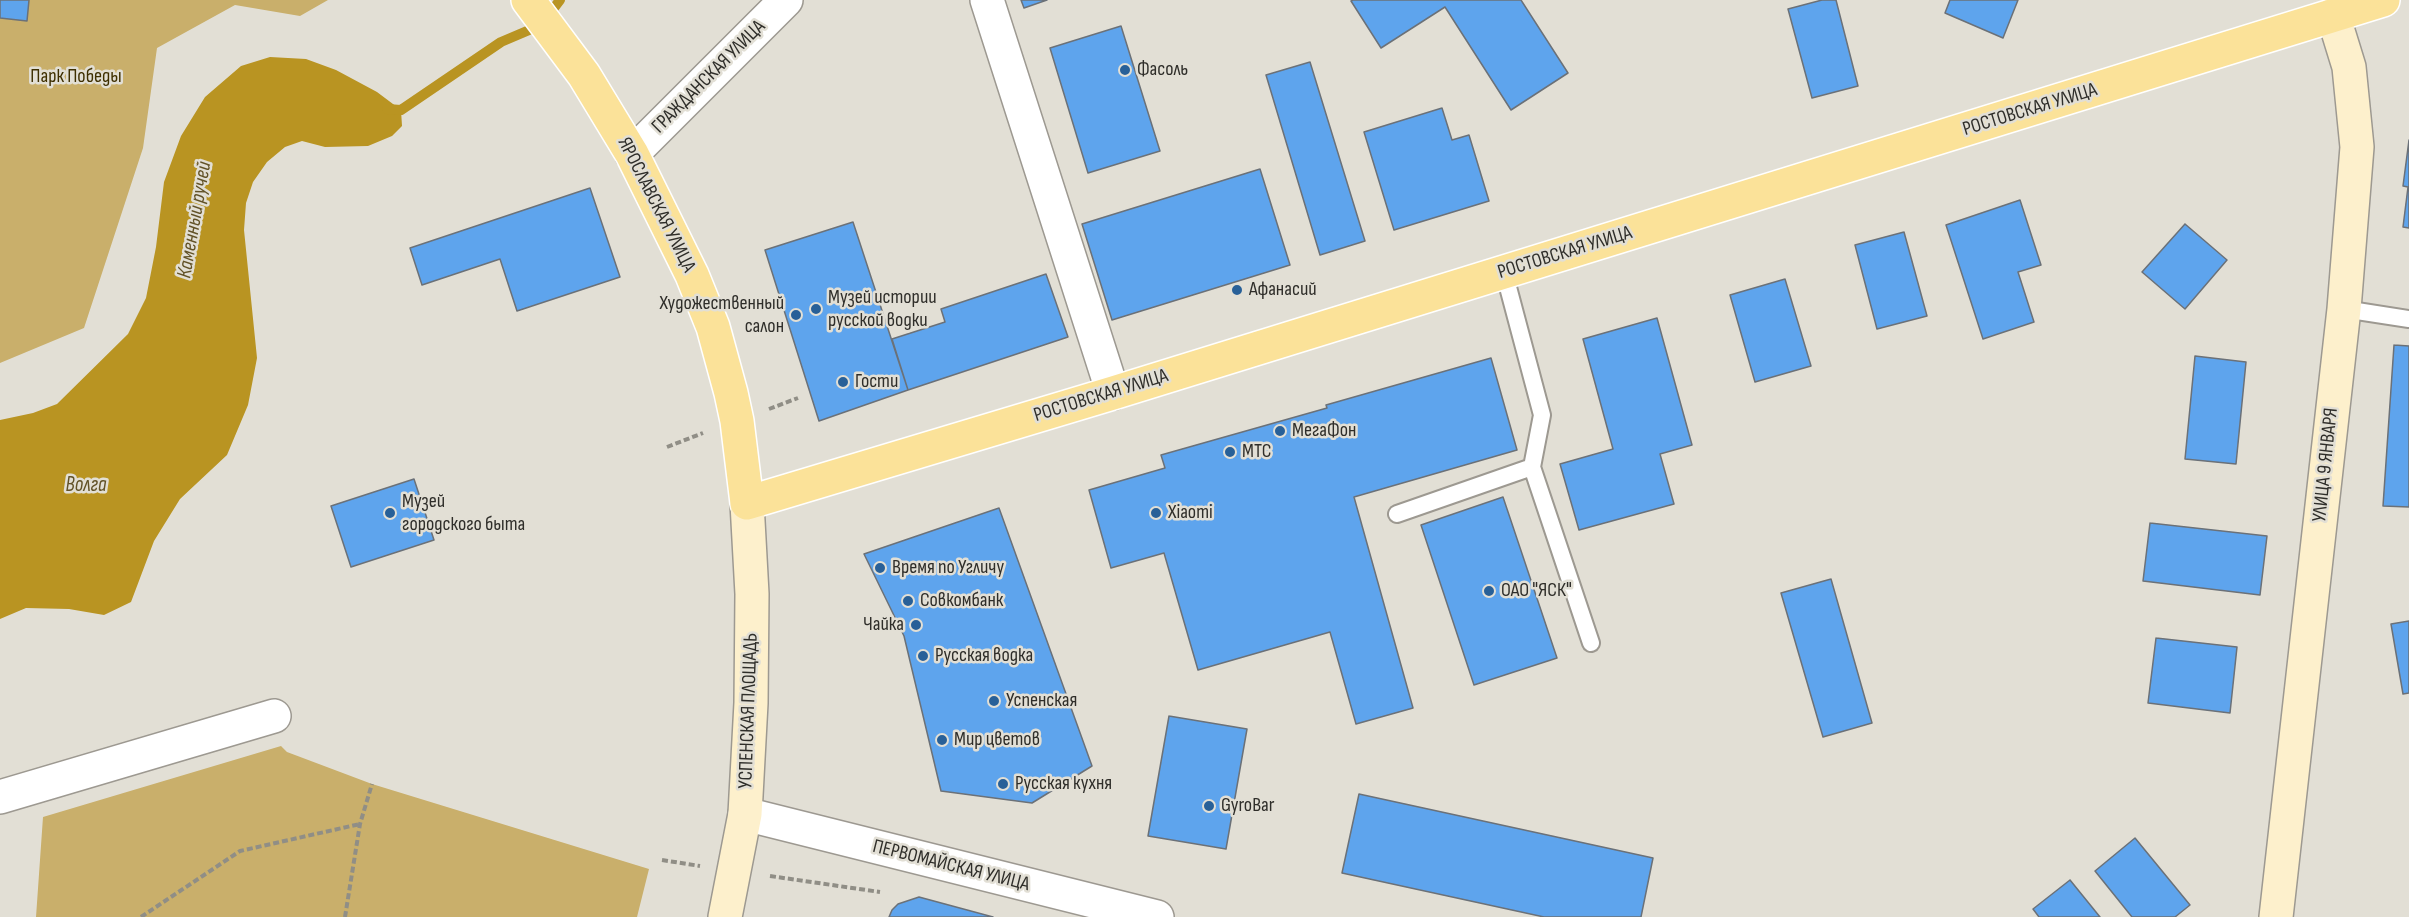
<!DOCTYPE html>
<html>
<head>
<meta charset="utf-8">
<style>
  body { margin:0 }
  canvas { display:block; background:#e2dfd5 }
</style>
</head>
<body>
<canvas width="2409" height="917"></canvas>
<script>
const ctx = document.querySelector('canvas').getContext('2d');
ctx.lineJoin = 'round';
function fill(path, color) { ctx.fillStyle = color; ctx.fill(path, 'evenodd'); }
const toPath = rows => new Path2D(rows.map(r => 'M' + r).join(''));
function strokePath(path, color, width, dash) { ctx.strokeStyle = color; ctx.lineWidth = width; ctx.lineCap = dash ? 'butt' : 'round'; ctx.setLineDash(dash || []); ctx.stroke(path); }
function label(font, color, halo, rows, align = 'center') {
  ctx.font = font + ' "Sofia Sans Condensed",sans-serif'; ctx.lineWidth = 5; ctx.setLineDash([]); ctx.textBaseline = 'middle'; ctx.strokeStyle = halo; ctx.fillStyle = color; for (const [text, x, y, turn = 0] of rows) {
    ctx.save(); ctx.translate(x, y); ctx.rotate((+turn || 0) * Math.PI / 180); ctx.textAlign = isNaN(turn) ? turn : align; if (halo) ctx.strokeText(text, 0, 0); ctx.fillText(text, 0, 0); ctx.restore();
  }
}
fill(toPath([
  [0,0,328,0,300,16,235,5,157,48,143,148,84,328,0,363],
  [281,746,287,752,372,784,649,869,637,917,36,917,43,817]
]), '#c9af6b');
fill(toPath([
  [270,57,306,59,336,70,377,92,401,110,402,126,392,136,368,146,325,147,302,141,285,147,267,162,253,182,246,203,244,230,257,358,248,405,227,455,180,499,154,541,131,602,104,615,69,609,26,608,0,619,0,420,33,413,57,404,128,334,146,298,156,247,164,182,181,136,205,97,241,66]
]), '#b99422');
strokePath(toPath([
  [387,109,401,110,501,42,541,25,560,0]
]), '#b99422', 10);
const building = toPath([
  [0,0,29,0,27,21,0,18,0,0],
  [1021,0,1047,0,1024,8,1021,0],
  [1353,0,1521,0,1568,73,1511,110,1445,7,1381,48,1351,1,1353,0],
  [1822,0,1836,0,1858,86,1812,98,1788,9,1822,0],
  [1950,0,2018,0,2003,38,1945,13,1950,0],
  [1121,26,1160,151,1088,173,1050,48,1121,26],
  [1310,62,1365,241,1320,255,1266,75,1310,62],
  [1442,108,1452,140,1469,135,1489,201,1394,230,1364,132,1442,108],
  [2409,140,2409,228,2403,227,2408,187,2403,186,2409,140],
  [1260,169,1290,265,1112,320,1082,224,1260,169],
  [590,188,620,277,517,311,500,259,422,285,410,248,590,188],
  [2020,200,2041,265,2018,272,2034,322,1983,339,1946,225,2020,200],
  [853,222,908,390,819,421,765,250,853,222],
  [2185,224,2227,260,2185,309,2142,272,2185,224],
  [1904,232,1927,316,1877,329,1855,245,1904,232],
  [1046,274,1068,337,908,390,892,339,945,322,941,309,1046,274],
  [1785,279,1811,366,1755,382,1730,295,1785,279],
  [1657,318,1692,445,1660,454,1674,504,1579,530,1560,464,1613,449,1583,339,1657,318],
  [2394,345,2409,346,2409,507,2383,506,2394,345],
  [2195,356,2246,362,2236,464,2185,459,2195,356],
  [1491,358,1517,450,1354,497,1413,708,1356,724,1330,632,1198,670,1164,553,1111,568,1089,490,1165,468,1161,455,1327,408,1326,405,1491,358],
  [414,479,434,540,351,567,331,506,414,479],
  [1503,497,1557,658,1474,685,1421,525,1503,497],
  [999,508,1092,766,1032,803,941,791,904,636,864,554,999,508],
  [2150,523,2267,536,2260,595,2143,581,2150,523],
  [1831,579,1872,723,1823,737,1781,593,1831,579],
  [2409,621,2409,693,2403,694,2391,624,2409,621],
  [2156,638,2237,647,2230,713,2148,703,2156,638],
  [1169,716,1247,729,1226,849,1148,836,1169,716],
  [1359,794,1653,858,1641,917,1544,917,1342,873,1359,794],
  [2135,838,2190,905,2175,917,2132,917,2095,871,2135,838],
  [2070,880,2100,917,2039,917,2033,909,2070,880],
  [919,897,993,917,889,917,892,910,898,904,919,897]
]);
fill(building, '#5ea4ed');
strokePath(building, '#6b7178', 1.5);
const lane = toPath([
  [1504,272,1542,415,1532,467,1591,643],
  [2344,309,2409,319],
  [1397,514,1532,467]
]);
const street = toPath([
  [987,0,1113,393],
  [632,154,786,0],
  [0,797,274,716],
  [745,814,1157,917]
]);
const secondary = toPath([
  [725,917,745,814,751,703,752,594,747,503],
  [2276,917,2344,309,2357,147,2349,67,2333,15]
]);
const primary = toPath([
  [528,0,584,75,632,154,692,275,713,327,731,393,737,421,747,503,1113,393,2383,0]
]);
strokePath(lane, '#9d9991', 20);
strokePath(street, '#9d9991', 36);
strokePath(secondary, '#9d9991', 36);
strokePath(primary, '#fff', 36);
strokePath(toPath([
  [769,409,798,398],
  [667,447,703,433],
  [662,860,700,866],
  [770,876,880,892],
  [141,917,240,851,360,824],
  [345,917,360,824,372,784]
]), '#908e86', 4, [6, 3]);
strokePath(lane, '#fff', 16);
strokePath(street, '#fff', 33);
strokePath(secondary, '#fdf0cc', 33);
strokePath(primary, '#fbe299', 33);
for (const [x, y, r, color] of [
  [1125,70,6,"#286098"],
  [1237,290,6,"#286098"],
  [816,309,6,"#286098"],
  [796,315,6,"#286098"],
  [843,382,6,"#286098"],
  [1280,431,6,"#286098"],
  [1230,452,6,"#286098"],
  [390,513,6,"#286098"],
  [1156,513,6,"#286098"],
  [880,568,6,"#286098"],
  [1489,591,6,"#286098"],
  [908,601,6,"#286098"],
  [916,625,6,"#286098"],
  [923,656,6,"#286098"],
  [994,701,6,"#286098"],
  [942,740,6,"#286098"],
  [1003,784,6,"#286098"],
  [1209,806,6,"#286098"]
]) { const dot = new Path2D(); dot.arc(x, y, r, 0, 2 * Math.PI); ctx.fillStyle = color; ctx.fill(dot); strokePath(dot, '#e2dfd5', 2); }
label('20px', '#2f2e2a', '#e2dfd5', [
  ["Фасоль",1137,70],
  ["Афанасий",1249,290],
  ["Музей истории",828,298],
  ["русской водки",828,321],
  ["Художественный",784,304,"right"],
  ["салон",784,327,"right"],
  ["Гости",855,382],
  ["МегаФон",1292,431],
  ["МТС",1242,452],
  ["Музей",402,502],
  ["городского быта",402,525],
  ["Xiaomi",1168,513],
  ["Время по Угличу",892,568],
  ["ОАО \"ЯСК\"",1501,591],
  ["Совкомбанк",920,601],
  ["Чайка",904,625,"right"],
  ["Русская водка",935,656],
  ["Успенская",1006,701],
  ["Мир цветов",954,740],
  ["Русская кухня",1015,784],
  ["GyroBar",1221,806]
], 'left');
label('20px', '#3e2f00', '#e2dfd5', [
  ["Парк Победы",76,77]
]);
label('20px', '#2f2e2a', '#e2dfd5', [
  ["ГРАЖДАНСКАЯ УЛИЦА",709,77,-45],
  ["РОСТОВСКАЯ УЛИЦА",2030,110,-17],
  ["ЯРОСЛАВСКАЯ УЛИЦА",656,205,63],
  ["РОСТОВСКАЯ УЛИЦА",1565,253,-17],
  ["РОСТОВСКАЯ УЛИЦА",1101,396,-17],
  ["УЛИЦА 9 ЯНВАРЯ",2326,465,-84],
  ["УСПЕНСКАЯ ПЛОЩАДЬ",749,711,-88],
  ["ПЕРВОМАЙСКАЯ УЛИЦА",951,866,14]
]);
label('italic 21px', '#625227', '#e2dfd5', [
  ["Каменный ручей",195,220,-80],
  ["Волга",86,486]
]);
</script>
</body>
</html>
